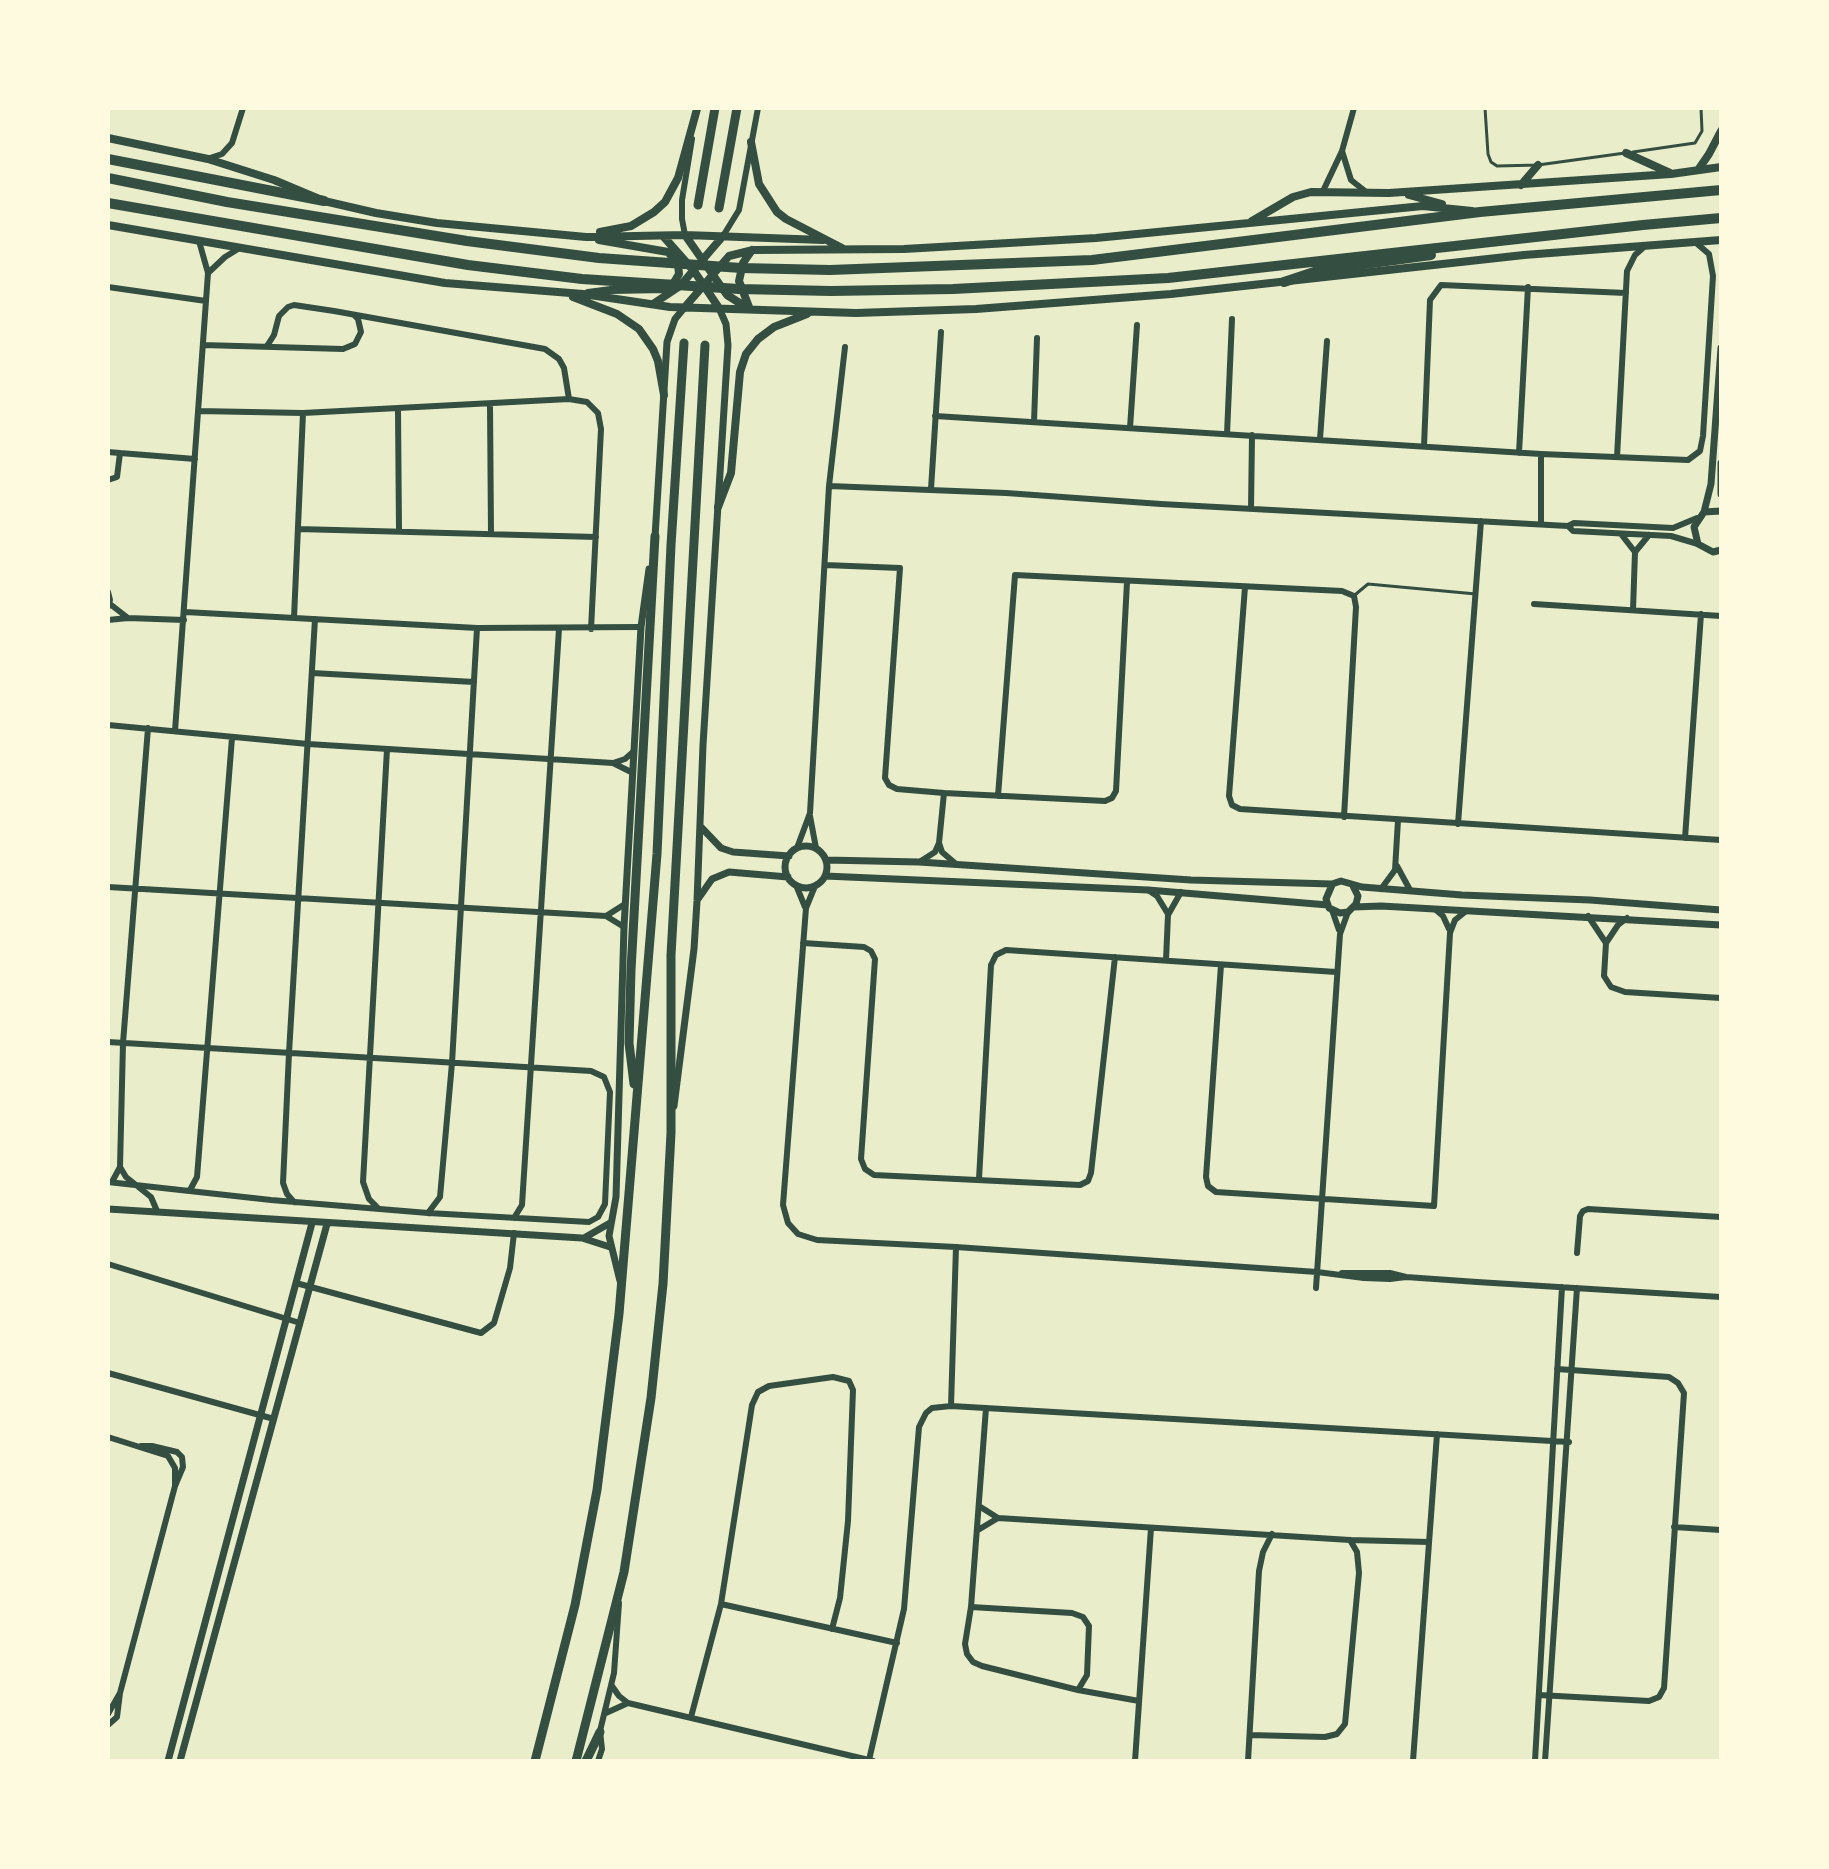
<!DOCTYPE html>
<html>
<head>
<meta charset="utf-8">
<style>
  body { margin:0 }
  #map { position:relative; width:1829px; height:1869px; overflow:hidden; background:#e9edc9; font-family:"Alegreya Sans",sans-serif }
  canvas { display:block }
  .frame { position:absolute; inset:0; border:110px solid #fefae0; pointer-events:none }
</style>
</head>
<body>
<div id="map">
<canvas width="1829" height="1869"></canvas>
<div class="frame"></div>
</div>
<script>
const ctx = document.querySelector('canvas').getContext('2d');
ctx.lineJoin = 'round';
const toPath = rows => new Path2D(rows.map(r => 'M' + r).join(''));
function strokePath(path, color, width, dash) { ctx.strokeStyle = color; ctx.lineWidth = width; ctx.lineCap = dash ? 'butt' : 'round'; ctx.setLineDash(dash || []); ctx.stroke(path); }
strokePath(toPath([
  [1485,108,1488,154,1491,162,1497,166,1538,165,1625,153],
  [1633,152,1695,143,1702,131,1701,108],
  [1356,594,1368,584,1476,594]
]), '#344e41', 3);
strokePath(toPath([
  [1342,151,1351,180,1365,191],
  [210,158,222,154,232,143,243,108],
  [1323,191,1342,151,1354,108],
  [685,235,682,219,682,200,692,139],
  [723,236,739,210,758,108],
  [208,273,225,257,238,249],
  [108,287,206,301],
  [203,345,343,349,355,344,361,332,358,319,354,315],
  [267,346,274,335,279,316,288,307,294,305,334,311,545,349,559,359,564,368,569,399],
  [490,404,491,534],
  [398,410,399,531],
  [198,411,303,413,569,399,587,402,598,413,601,429,591,629],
  [935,416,1541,454,1688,460,1700,451,1703,436,1713,276,1709,254,1695,242],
  [1034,422,1037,338],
  [1130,428,1137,325],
  [1227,434,1232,319],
  [1320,439,1327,341],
  [1424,446,1430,300,1441,285,1626,293],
  [108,452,120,453,117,477,108,480],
  [120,453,195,459],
  [1519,453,1528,287],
  [1617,457,1627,271,1635,255,1644,247],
  [829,486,1006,493,1161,504,1568,526,1574,523,1673,528,1697,518],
  [931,489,941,332],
  [1251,509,1252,435],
  [1541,524,1541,454],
  [1568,526,1573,531,1671,536,1698,544],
  [298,529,596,537],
  [1621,534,1635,552],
  [825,565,900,568,885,778,889,785,897,789,944,793,1105,801,1112,798,1116,791,1127,582],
  [1245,587,1229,796,1232,805,1240,809,1721,840],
  [108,592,110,600,108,607],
  [110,604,128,618],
  [1534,604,1721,616],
  [1633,610,1635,552,1649,535],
  [185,612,477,628,641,627],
  [294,618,303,413],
  [108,620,128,618,184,620],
  [312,673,474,682],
  [108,725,308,744,613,763,633,773],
  [175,731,208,273,199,241],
  [613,763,625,759,633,752],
  [998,796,1015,575,1342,591,1354,596,1356,607,1344,817],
  [810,816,816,848],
  [1458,824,1481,521],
  [1685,838,1701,614],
  [939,843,942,852,956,864],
  [797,848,810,813,829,486,845,347],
  [921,861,935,852,939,843,944,793],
  [1397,866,1410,890],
  [796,885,805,907],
  [815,886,806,908,783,1205,788,1223,798,1234,817,1240,956,1247,1317,1272,1364,1278,1390,1279,1406,1277],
  [108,887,606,916,624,927],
  [1381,889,1395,870,1398,820],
  [1148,890,1157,896,1168,914],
  [1332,910,1339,930],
  [1436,910,1443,916,1449,929],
  [606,916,625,904],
  [1588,916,1606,943],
  [1627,918,1618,925,1606,943,1604,976,1611,987,1625,992,1721,998],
  [803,943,864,947,871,951,875,959,861,1159,865,1169,874,1175,1080,1185,1088,1181,1091,1173,1115,957],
  [1166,960,1168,915,1181,892],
  [1221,965,1206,1177,1208,1186,1216,1192,1434,1206,1450,933,1455,920,1465,912],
  [108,1042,591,1071,604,1077,610,1092,605,1204,598,1217,589,1222,428,1213,271,1200,108,1182],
  [120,1167,126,1177,151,1197,157,1211],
  [979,1179,991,965,996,955,1006,950,1336,972],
  [112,1182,120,1167,123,1043,148,728],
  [190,1190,197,1177,232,738],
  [294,1202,287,1194,283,1183,289,1053,315,619],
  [377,1207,369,1199,363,1182,387,749],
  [428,1213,440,1197,452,1063,477,628],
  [514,1218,522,1205,559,629],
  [1577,1253,1580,1216,1583,1211,1588,1209,1721,1217],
  [108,1264,300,1323],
  [1342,1273,1390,1273,1406,1277,1477,1282,1721,1297],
  [296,1283,481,1333,494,1323,510,1268,514,1233],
  [1316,1288,1340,934,1348,912],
  [108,1373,274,1419],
  [951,1406,956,1247],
  [986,1408,971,1607,965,1644,967,1654,973,1662,982,1666,1078,1690,1139,1701],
  [108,1437,168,1456,175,1468,175,1486],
  [979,1506,998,1518,1350,1540,1429,1542],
  [1674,1527,1721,1530],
  [978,1530,998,1518],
  [721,1604,897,1643],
  [971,1607,1072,1613,1083,1617,1089,1626,1087,1675,1078,1690],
  [612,1686,619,1696,628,1703,873,1761],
  [1539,1695,1649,1701,1659,1697,1664,1688,1684,1393,1678,1383,1669,1377,1557,1369],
  [606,1713,628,1703],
  [108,1714,120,1693,175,1486,183,1467,182,1457,177,1452,152,1446,141,1446],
  [691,1717,721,1604,752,1405,758,1392,769,1386,833,1377,849,1381,853,1390,848,1521,840,1598,832,1629],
  [108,1725,117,1717,120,1693],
  [1250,1735,1325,1737,1337,1734,1345,1724,1359,1573,1357,1552,1350,1540],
  [869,1760,904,1609,919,1427,926,1413,932,1408,951,1406,1569,1442],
  [598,1761,602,1749,600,1731,614,1673,619,1603],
  [1135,1761,1151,1528],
  [1248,1761,1259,1571,1263,1552,1272,1534],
  [1413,1761,1437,1434],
  [1535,1761,1562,1287],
  [1545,1761,1577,1288]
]), '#344e41', 6);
strokePath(toPath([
  [1721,463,1721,494],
  [1721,511,1704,512,1694,527,1698,544,1713,552,1721,550],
  [1704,512,1711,484,1721,348],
  [655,537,667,342,675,319,684,308],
  [700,826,721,848,733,852,789,856],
  '785 867a21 21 0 1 1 42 0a21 21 0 1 1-42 0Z',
  [826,860,919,862,1191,880,1332,884,1341,881,1362,887,1462,895,1590,900,1721,910],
  [825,876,1148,890,1328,905],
  [1332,885,1326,899,1329,908,1340,913,1348,912,1356,904,1358,896,1353,886],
  [698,899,712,879,729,872,788,877],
  [1354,907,1381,906,1721,925],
  [674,1106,694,949,697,901,703,745,728,345,726,324,719,308],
  [108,1209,582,1238,610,1247],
  [584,1238,610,1223],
  [620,1281,609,1236,616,1197,624,927,641,627,649,569],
  [168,1761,312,1223],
  [180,1761,327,1224]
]), '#344e41', 7);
strokePath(toPath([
  [108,138,208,159,274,180,324,201,376,213,437,223,586,237,685,235,823,240],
  [751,142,759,184,777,212,786,219,842,248],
  [1626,153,1670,173],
  [1698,170,1709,154,1721,131],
  [1521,185,1538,165],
  [1409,195,1442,204],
  [1252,221,1293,197,1311,192,1389,193,1671,174,1721,167],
  [108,225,445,283,583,294,670,307,856,313,976,309,1171,294,1524,255,1721,240],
  [600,232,631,226,654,212,665,202,678,178,697,109],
  [685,235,727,295,746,307],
  [663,236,694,271,719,308],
  [588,293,611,290,664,289,673,284,679,274,678,264,668,252,599,240],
  [573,297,617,314,639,329,653,349,658,361,664,395],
  [653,304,680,286,723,236],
  [749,307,739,281,743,263,752,250],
  [684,308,729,256,753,250,904,249,1096,238,1423,206,1472,211],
  [718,507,731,473,740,372,746,354,758,339,774,327,807,314]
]), '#344e41', 8);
strokePath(toPath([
  [698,205,715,108],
  [719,208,737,108],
  [634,1084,629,1043,631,970,655,536],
  [535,1761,575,1605,597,1490,619,1314,657,854,671,545,684,343],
  [576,1761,624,1572,651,1398,663,1284,671,1133,671,955,705,345],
  [586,1761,600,1732]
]), '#344e41', 9);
strokePath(toPath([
  [108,159,324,201],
  [108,178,227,202,467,241,599,258,741,268,830,270,1092,260,1480,212,1721,190],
  [108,203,468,265,582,279,739,289,831,291,953,289,1168,278,1643,225,1721,218],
  [1284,282,1320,270,1431,255]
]), '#344e41', 10);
</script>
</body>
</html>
